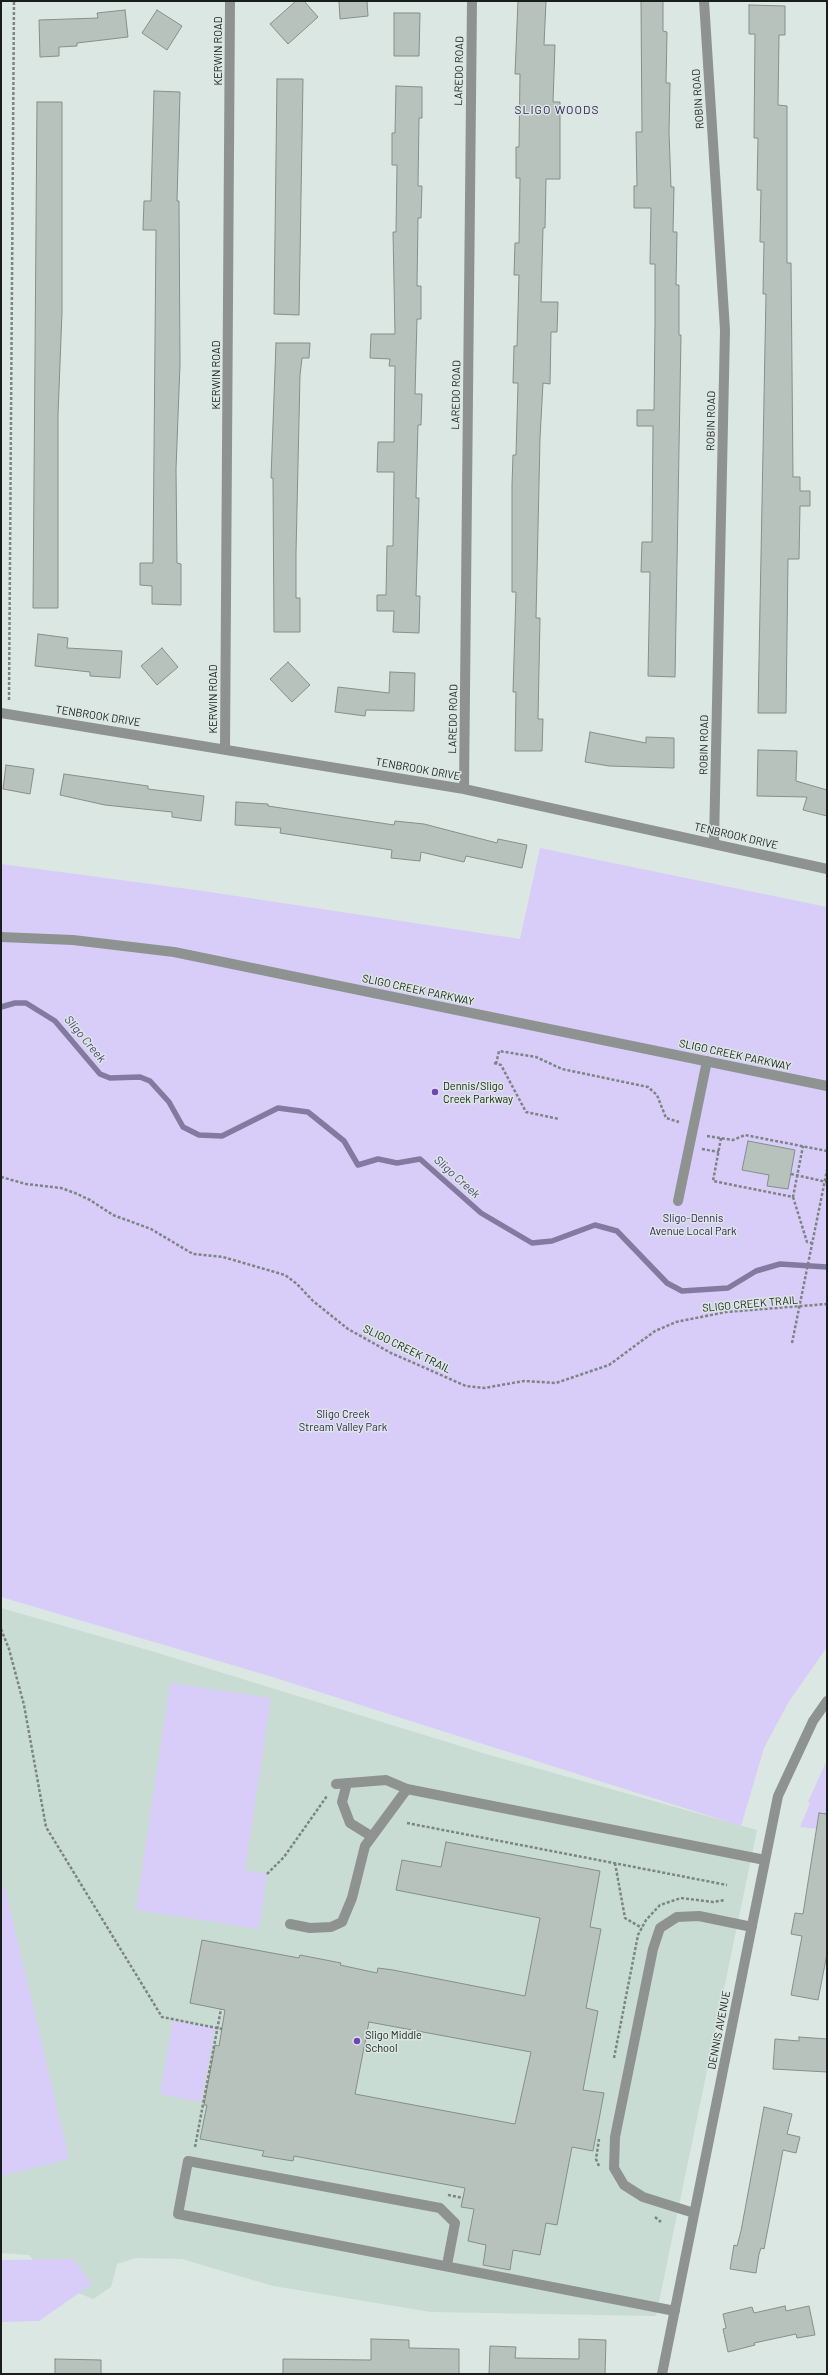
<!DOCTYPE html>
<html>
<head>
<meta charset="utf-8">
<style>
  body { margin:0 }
  #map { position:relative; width:828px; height:2375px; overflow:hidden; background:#dbe7e2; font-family:Barlow,sans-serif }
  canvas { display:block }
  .frame { position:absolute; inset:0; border:2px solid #191d1c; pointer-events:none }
</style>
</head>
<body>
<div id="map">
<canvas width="828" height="2375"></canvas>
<div class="frame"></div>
</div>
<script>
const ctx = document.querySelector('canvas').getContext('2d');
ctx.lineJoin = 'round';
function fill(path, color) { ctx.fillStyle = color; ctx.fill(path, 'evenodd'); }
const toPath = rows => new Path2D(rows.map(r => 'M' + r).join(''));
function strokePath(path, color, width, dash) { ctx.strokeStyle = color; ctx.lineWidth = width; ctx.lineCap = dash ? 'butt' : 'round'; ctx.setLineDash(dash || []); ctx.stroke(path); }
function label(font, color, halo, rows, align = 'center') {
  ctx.font = font + ' Barlow,sans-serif'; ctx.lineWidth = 3; ctx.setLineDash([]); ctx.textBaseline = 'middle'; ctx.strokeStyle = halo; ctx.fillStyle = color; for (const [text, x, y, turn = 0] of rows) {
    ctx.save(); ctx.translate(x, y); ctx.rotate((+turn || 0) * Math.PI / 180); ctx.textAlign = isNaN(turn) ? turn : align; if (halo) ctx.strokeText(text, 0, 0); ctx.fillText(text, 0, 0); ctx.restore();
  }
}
fill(toPath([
  [1,1608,158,1653,486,1754,757,1830,656,2316,431,2312,273,2286,182,2259,136,2258,117,2264,111,2287,93,2299,64,2287,48,2276,29,2255,1,2253]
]), '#c8dcd4');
fill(toPath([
  [540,848,827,907,827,1647,788,1703,764,1748,741,1826,266,1675,1,1597,1,864,203,891,520,939],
  [170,1683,271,1698,245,1870,267,1874,259,1929,136,1910],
  [827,1760,827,1830,800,1827,810,1803,808,1802],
  [5,1887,69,2159,1,2176,1,1888],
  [173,2020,215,2028,201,2102,160,2094],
  [73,2259,92,2284,39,2321,1,2322,1,2260]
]), '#d8cdf8');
strokePath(toPath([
  [1,1007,15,1003,26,1003,55,1021,100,1074,110,1078,140,1077,150,1081,169,1102,183,1127,199,1135,222,1136,278,1108,308,1112,344,1141,358,1165,378,1159,397,1163,420,1159,481,1213,532,1243,552,1241,595,1225,617,1231,667,1283,682,1291,728,1288,756,1271,780,1264,827,1267]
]), '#837aa0', 5.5);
const building = toPath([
  [296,1,304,1,318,17,288,44,270,24,296,1],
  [339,1,367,1,368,16,340,19,339,1],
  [518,1,546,1,544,45,555,45,553,102,560,102,560,179,546,179,545,228,543,228,541,302,558,302,557,332,551,332,550,384,543,383,540,438,536,618,540,618,538,719,543,719,542,751,515,751,516,692,513,692,516,592,512,592,512,485,513,455,516,455,518,383,513,383,514,346,517,346,519,275,514,275,515,243,519,243,520,178,516,178,516,147,519,147,520,74,515,74,518,1],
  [641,1,663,1,663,31,667,32,666,83,670,83,669,132,671,187,674,187,673,232,677,232,676,285,679,285,679,335,681,335,675,677,648,676,650,572,641,572,642,542,652,542,653,426,637,426,637,410,654,410,655,323,655,264,650,264,651,208,634,208,634,186,637,186,636,132,642,132,641,1],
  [749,5,785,6,785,35,779,35,778,105,787,106,787,263,791,263,793,477,800,477,800,491,810,491,810,506,800,506,799,559,788,559,786,713,758,713,766,294,763,294,764,242,760,242,761,190,757,190,758,138,754,138,755,34,749,34,749,5],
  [125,10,128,37,77,43,77,46,59,47,59,56,40,57,39,20,98,18,97,13,125,10],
  [157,10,182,26,167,50,142,33,157,10],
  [394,13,420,13,419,56,394,56,394,13],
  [277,79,303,79,299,315,274,314,277,79],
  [396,86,422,87,422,118,419,118,418,186,422,186,421,218,418,218,417,286,421,286,421,319,417,319,415,394,422,394,421,425,418,425,416,498,419,498,416,596,420,596,419,633,393,632,394,611,377,611,377,595,386,595,387,546,393,546,394,472,377,472,378,442,394,442,395,366,389,366,390,359,370,358,371,334,395,334,393,232,396,232,397,165,392,165,392,133,395,133,396,86],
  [154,91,180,92,177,201,179,201,180,364,176,469,177,563,181,564,181,605,152,604,152,586,140,585,140,563,153,563,156,230,143,230,144,201,151,201,154,91],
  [37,102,62,102,62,312,58,415,58,608,33,608,37,102],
  [276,343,310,343,309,358,302,358,300,375,296,553,296,598,300,598,300,632,274,632,273,478,271,478,276,343],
  [38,634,68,638,67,648,122,651,120,678,90,676,90,672,35,666,38,634],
  [162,648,178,667,157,685,141,666,162,648],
  [288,662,310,685,292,702,270,679,288,662],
  [390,672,415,673,414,711,366,710,365,716,335,712,338,687,389,693,390,672],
  [590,732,646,743,646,737,674,738,674,768,609,766,585,762,590,732],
  [758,750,797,751,796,781,827,790,827,816,803,810,807,797,757,796,758,750],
  [6,765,34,769,30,794,3,789,6,765],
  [64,774,148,786,148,789,204,796,201,821,172,817,172,812,105,805,60,795,64,774],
  [236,802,268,804,268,806,394,825,395,821,424,824,497,843,498,839,527,845,522,868,466,856,464,862,421,852,420,861,391,858,392,850,280,833,281,828,235,825,236,802],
  [748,1141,795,1150,788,1189,767,1186,769,1175,742,1170,748,1141],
  [819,1813,827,1814,827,1954,818,2000,791,1995,802,1936,791,1934,795,1913,803,1914,819,1813],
  [446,1842,600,1871,590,1927,601,1929,586,2008,598,2011,583,2090,604,2093,593,2151,572,2147,557,2225,546,2223,540,2255,513,2250,510,2270,483,2265,486,2245,468,2241,474,2209,461,2207,465,2188,294,2156,293,2161,262,2156,264,2151,200,2139,207,2105,204,2105,207,2088,215,2045,219,2046,225,2010,190,2003,202,1940,299,1958,300,1955,341,1963,340,1965,377,1973,378,1968,393,1970,525,1996,540,1918,396,1890,402,1860,441,1867,446,1842],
  [369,2022,531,2052,515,2124,355,2094,369,2022],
  [799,2037,827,2039,827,2072,773,2069,775,2039,799,2041,799,2037],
  [764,2107,792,2114,787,2134,800,2137,796,2153,783,2150,764,2249,761,2248,759,2254,756,2273,730,2269,734,2245,737,2246,741,2231,764,2107],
  [785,2306,786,2311,809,2306,815,2335,797,2338,796,2334,754,2343,755,2345,728,2352,723,2329,726,2328,723,2314,752,2307,754,2313,785,2306],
  [371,2339,409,2340,409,2348,459,2349,459,2374,283,2374,283,2359,371,2360,371,2339],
  [579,2339,606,2340,605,2374,489,2374,490,2346,516,2347,515,2358,579,2359,579,2339],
  [55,2359,101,2360,101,2374,55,2374,55,2359]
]);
fill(building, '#b7c2bd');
strokePath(building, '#858f8b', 1);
strokePath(toPath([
  [9,700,14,1],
  [494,1063,501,1065,526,1112,559,1119],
  [496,1064,499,1051,536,1057,562,1069,648,1087,657,1095,666,1118,679,1122],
  [707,1136,733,1140,745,1135,827,1151],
  [721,1138,713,1181,793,1197,803,1146],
  [702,1149,719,1152],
  [791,1174,827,1182],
  [1,1177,26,1184,61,1188,75,1193,90,1200,113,1215,151,1229,193,1254,223,1257,285,1275,297,1284,313,1301,348,1329,391,1353,466,1386,484,1388,524,1381,556,1383,609,1365,655,1331,676,1322,726,1312,827,1304],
  [793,1197,807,1242,812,1243],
  [792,1343,827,1170],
  [1,1629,9,1649,24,1705,46,1827,162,2017,222,2029],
  [407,1823,727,1885],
  [615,1863,625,1918,642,1928],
  [267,1874,284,1857,327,1796],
  [614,2058,638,1935,646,1920,660,1905,681,1898,713,1902,725,1900],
  [195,2147,221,2009],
  [599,2166,596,2159,599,2139],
  [448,2195,463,2198],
  [655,2217,661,2222]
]), '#7d8582', 2.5, [3, 2]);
strokePath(toPath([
  [704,1,725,330,714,843],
  [1,713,464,789,827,869],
  [225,749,230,1],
  [464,789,472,1],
  [1,937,73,940,174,952,827,1086],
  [678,1201,707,1061],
  [347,1783,342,1802,350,1823,371,1836],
  [407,1789,765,1860],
  [290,1924,310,1928,331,1927,342,1922,352,1898,365,1846,407,1789,386,1780,336,1784],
  [694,2213,643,2197,624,2185,614,2168,615,2137,653,1949,660,1928,677,1917,699,1916,752,1927],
  [447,2265,455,2223,440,2208,188,2161,178,2214,675,2311],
  [662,2374,778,1796,813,1721,827,1701]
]), '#8e9391', 10);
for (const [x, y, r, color] of [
  [435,1092,4,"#7043bb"],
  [357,2041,4,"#7043bb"]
]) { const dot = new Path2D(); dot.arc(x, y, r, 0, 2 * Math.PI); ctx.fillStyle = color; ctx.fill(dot); strokePath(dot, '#dbe7e2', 1.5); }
label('11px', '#191d1c', '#dbe7e2', [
  ["KERWIN ROAD",218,51,-90],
  ["LAREDO ROAD",459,71,-89],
  ["ROBIN ROAD",698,99,-94],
  ["KERWIN ROAD",216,375,-90],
  ["LAREDO ROAD",456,395,-89],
  ["ROBIN ROAD",711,421,-89],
  ["KERWIN ROAD",213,699,-90],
  ["TENBROOK DRIVE",98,716,9],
  ["LAREDO ROAD",453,719,-89],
  ["ROBIN ROAD",704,745,-89],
  ["TENBROOK DRIVE",418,769,10],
  ["TENBROOK DRIVE",736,836,13],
  ["SLIGO CREEK PARKWAY",418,990,12],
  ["SLIGO CREEK PARKWAY",735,1055,12],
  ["SLIGO CREEK TRAIL",750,1304,-5],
  ["SLIGO CREEK TRAIL",407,1349,26],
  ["DENNIS AVENUE",719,2030,-79]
]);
label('11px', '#191d1c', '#dbe7e2', [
  ["Dennis/Sligo",443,1086],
  ["Creek Parkway",443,1099],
  ["Sligo Middle",365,2035],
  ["School",365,2048]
], 'left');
label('11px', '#341b5b', '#dbe7e2', [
  ["Sligo-Dennis",693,1218],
  ["Avenue Local Park",693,1231],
  ["Sligo Creek",343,1414],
  ["Stream Valley Park",343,1427]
]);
ctx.letterSpacing = '1px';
label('12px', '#35205a', '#dbe7e2', [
  ["SLIGO WOODS",557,110]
]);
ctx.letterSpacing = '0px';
label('italic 12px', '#584285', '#dbe7e2', [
  ["Sligo Creek",85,1039,50],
  ["Sligo Creek",457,1177,42]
]);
</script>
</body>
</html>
